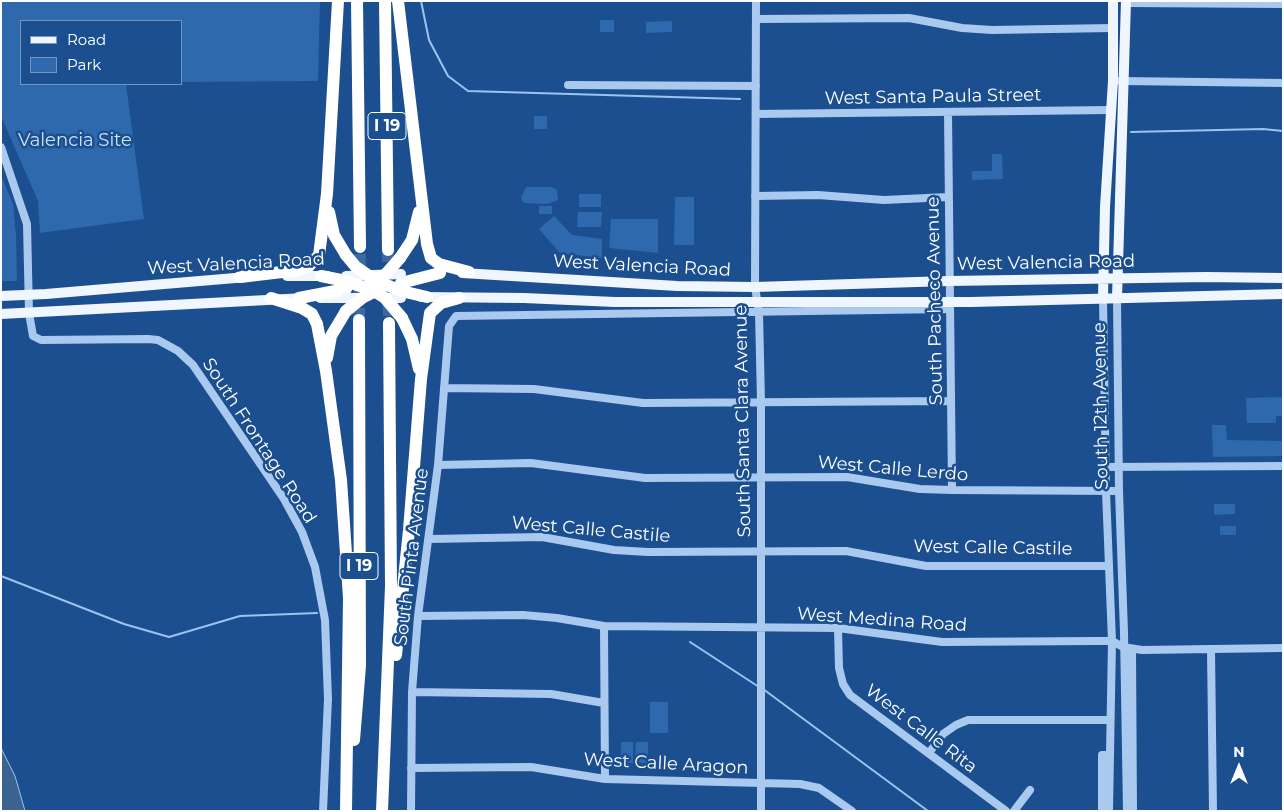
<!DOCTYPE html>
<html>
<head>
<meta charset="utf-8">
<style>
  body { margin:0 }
  #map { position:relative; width:1284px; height:812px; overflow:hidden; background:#1b4f8f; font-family:Montserrat,sans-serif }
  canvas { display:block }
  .frame { position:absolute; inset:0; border:2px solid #fff; pointer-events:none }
  .legend { position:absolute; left:20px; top:20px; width:162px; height:65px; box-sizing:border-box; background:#1b4f8f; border:1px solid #7695bc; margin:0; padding:6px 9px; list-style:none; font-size:15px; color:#fff }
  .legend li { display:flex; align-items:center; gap:10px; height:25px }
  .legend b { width:25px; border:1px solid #7695bc }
  .north { position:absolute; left:1214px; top:742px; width:50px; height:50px; -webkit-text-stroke:4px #1b4f8f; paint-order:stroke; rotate:0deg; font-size:14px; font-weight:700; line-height:20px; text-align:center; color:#fff }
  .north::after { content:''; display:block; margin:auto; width:18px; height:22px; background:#fff; clip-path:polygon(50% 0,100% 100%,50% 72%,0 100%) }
</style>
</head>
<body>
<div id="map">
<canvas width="1284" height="812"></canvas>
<div class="frame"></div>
<ul class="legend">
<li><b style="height:6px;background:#f0f6ff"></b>Road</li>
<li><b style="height:14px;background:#2e69ad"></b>Park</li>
</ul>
<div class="north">N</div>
</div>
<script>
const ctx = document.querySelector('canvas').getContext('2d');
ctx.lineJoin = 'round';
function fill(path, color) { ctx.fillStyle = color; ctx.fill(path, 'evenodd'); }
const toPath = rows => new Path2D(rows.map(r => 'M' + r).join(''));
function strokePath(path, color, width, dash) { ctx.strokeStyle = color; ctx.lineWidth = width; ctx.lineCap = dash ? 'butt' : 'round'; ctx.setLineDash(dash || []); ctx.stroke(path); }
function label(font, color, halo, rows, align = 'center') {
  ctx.font = font + ' Montserrat,sans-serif'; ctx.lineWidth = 5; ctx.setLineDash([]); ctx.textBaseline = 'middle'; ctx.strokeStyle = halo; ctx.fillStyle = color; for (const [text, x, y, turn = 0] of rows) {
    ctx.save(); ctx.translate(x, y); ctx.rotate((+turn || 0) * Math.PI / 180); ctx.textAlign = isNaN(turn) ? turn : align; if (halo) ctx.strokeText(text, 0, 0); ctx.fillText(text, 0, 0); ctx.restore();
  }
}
fill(toPath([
  [1,1,320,1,318,81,181,82,181,21,21,21,21,84,126,84,144,219,40,233,38,201,1,116],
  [600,20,614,20,614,32,600,32],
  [672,21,672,32,646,33,646,22],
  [534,116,547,116,547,129,534,129],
  [992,154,1002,154,1003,179,972,180,972,171,992,171],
  [1,175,13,204,16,235,17,281,1,281],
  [526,187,551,187,557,190,558,200,547,204,524,203,521,198],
  [579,194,601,194,601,207,579,207],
  [675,197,694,197,694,245,674,245],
  [539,206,552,206,552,214,539,214],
  [578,212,602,212,601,227,577,227],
  [554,216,572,235,602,239,602,258,560,253,539,229],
  [611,219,658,219,658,253,609,248],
  [1283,397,1283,416,1276,416,1276,423,1247,423,1246,398],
  [1212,425,1226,425,1227,440,1283,441,1283,456,1213,457],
  [1214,504,1235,504,1235,514,1214,515],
  [1220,526,1236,526,1236,535,1220,535],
  [650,702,668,702,668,733,650,733],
  [621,742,633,742,633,763,621,763],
  [636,742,648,742,648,763,635,763]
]), '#2e69ad');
const water = toPath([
  [1,748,15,776,25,811,1,811,1,748]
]);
fill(water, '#3c6290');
strokePath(water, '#9cc4f0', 1);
strokePath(toPath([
  [421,1,429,40,448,76,468,91,740,99],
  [1131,132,1263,129,1283,131],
  [1,576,124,624,169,637,240,616,317,613],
  [690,642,759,687],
  [763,689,928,811]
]), '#9cc4f0', 2);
strokePath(toPath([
  [388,250,389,323],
  [359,320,360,247]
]), '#3d69a0', 12, [12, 6]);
strokePath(toPath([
  [756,1,755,287,759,312,761,402,761,811],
  [1126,3,1283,4],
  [756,19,909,18,962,28,992,30,1112,28],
  [1120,81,1283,83],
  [568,85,756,86],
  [948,112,952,490],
  [756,114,1111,110],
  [1,147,27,224,29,313,33,336,41,340,148,339,158,340,178,351,193,365,284,499,302,532,315,567,325,620,328,699,323,811],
  [755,196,818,195,884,200,948,197],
  [1103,298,1106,491,1112,641,1109,811],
  [1117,298,1119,491,1124,632,1127,811],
  [444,388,534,389,643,403,951,401],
  [438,465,531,463,645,478,847,477,920,489,952,490,1119,491],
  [1106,467,1283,466],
  [429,539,542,537,614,550,648,552,846,551,926,566,1109,566],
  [418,616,523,615,557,618,604,626,838,628,942,642,1096,641,1112,641,1123,647,1142,650,1283,648],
  [604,626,605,779],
  [838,628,839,668,843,684,850,695,1006,811],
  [1132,649,1133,811],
  [1211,649,1213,811],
  [412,692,551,694,604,703],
  [929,753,943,734,956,725,968,720,1110,720],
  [411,768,531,767,605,779,800,784,819,788,852,811],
  [411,811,412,692,418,616,438,465,449,326,456,316,950,309],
  [1014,811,1030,790],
  [1102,811,1102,755,1109,755]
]), '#a9c9ee', 8);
strokePath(toPath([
  [462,273,677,286,755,287,949,281,1206,277,1283,278],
  [287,276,327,276],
  [1,296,46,294,247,277],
  [421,297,524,298,615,302,971,302,1283,294],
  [320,298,346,298],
  [1103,298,1105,207,1113,81,1113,1],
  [1117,298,1126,1],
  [1,314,305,298]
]), '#f0f6ff', 10);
strokePath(toPath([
  [357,1,360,247],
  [385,1,388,250],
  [398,1,427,244,431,258,439,264,469,272],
  [329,212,334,235,346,255],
  [400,258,412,240,419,212],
  [321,276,346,281],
  [240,277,299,270,309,266,319,255,327,194,338,1],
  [401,283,440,273],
  [401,291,427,297],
  [271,298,302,308,312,314,317,324,326,371,341,480,349,598,346,811],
  [299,298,346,289],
  [402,318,412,339,419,369],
  [327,358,331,336,346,311],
  [396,655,409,530,421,379,430,313,441,303,459,298],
  [354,740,360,666,359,320],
  [382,811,391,586,389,323]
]), '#fff', 12);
strokePath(toPath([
  [346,276,401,274],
  [346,298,362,298],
  [385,298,401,298]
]), '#f0f6ff', 10);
strokePath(toPath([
  [346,255,356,267,375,280,401,291],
  [346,281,374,291,385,298,402,318],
  [370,282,386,274,400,258],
  [346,311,362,298,380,289]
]), '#fff', 12);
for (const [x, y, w] of [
  [387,126,38],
  [359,566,38]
]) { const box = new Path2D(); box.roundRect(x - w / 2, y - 13.5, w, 27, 4); ctx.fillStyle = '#1b4f8f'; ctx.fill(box); strokePath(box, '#fff', 1); }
label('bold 16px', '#fff', null, [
  ["I 19",387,126],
  ["I 19",359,566]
]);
label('18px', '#fff', '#1b4f8f', [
  ["West Santa Paula Street",933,97,-1],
  ["West Valencia Road",1046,263,-1],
  ["West Valencia Road",236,264,-3],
  ["West Valencia Road",642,266,3],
  ["South Pacheco Avenue",935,301,-91],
  ["South 12th Avenue",1101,406,-91],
  ["South Santa Clara Avenue",743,421,-91],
  ["South Frontage Road",259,441,57],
  ["West Calle Lerdo",893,469,5],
  ["West Calle Castile",591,530,5],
  ["West Calle Castile",993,548,1],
  ["South Pinta Avenue",412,557,-83],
  ["West Medina Road",882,620,4],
  ["West Calle Rita",921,729,37],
  ["West Calle Aragon",666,764,3]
]);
label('18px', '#cfe3fa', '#1b4f8f', [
  ["Valencia Site",75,141]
]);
</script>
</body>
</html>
